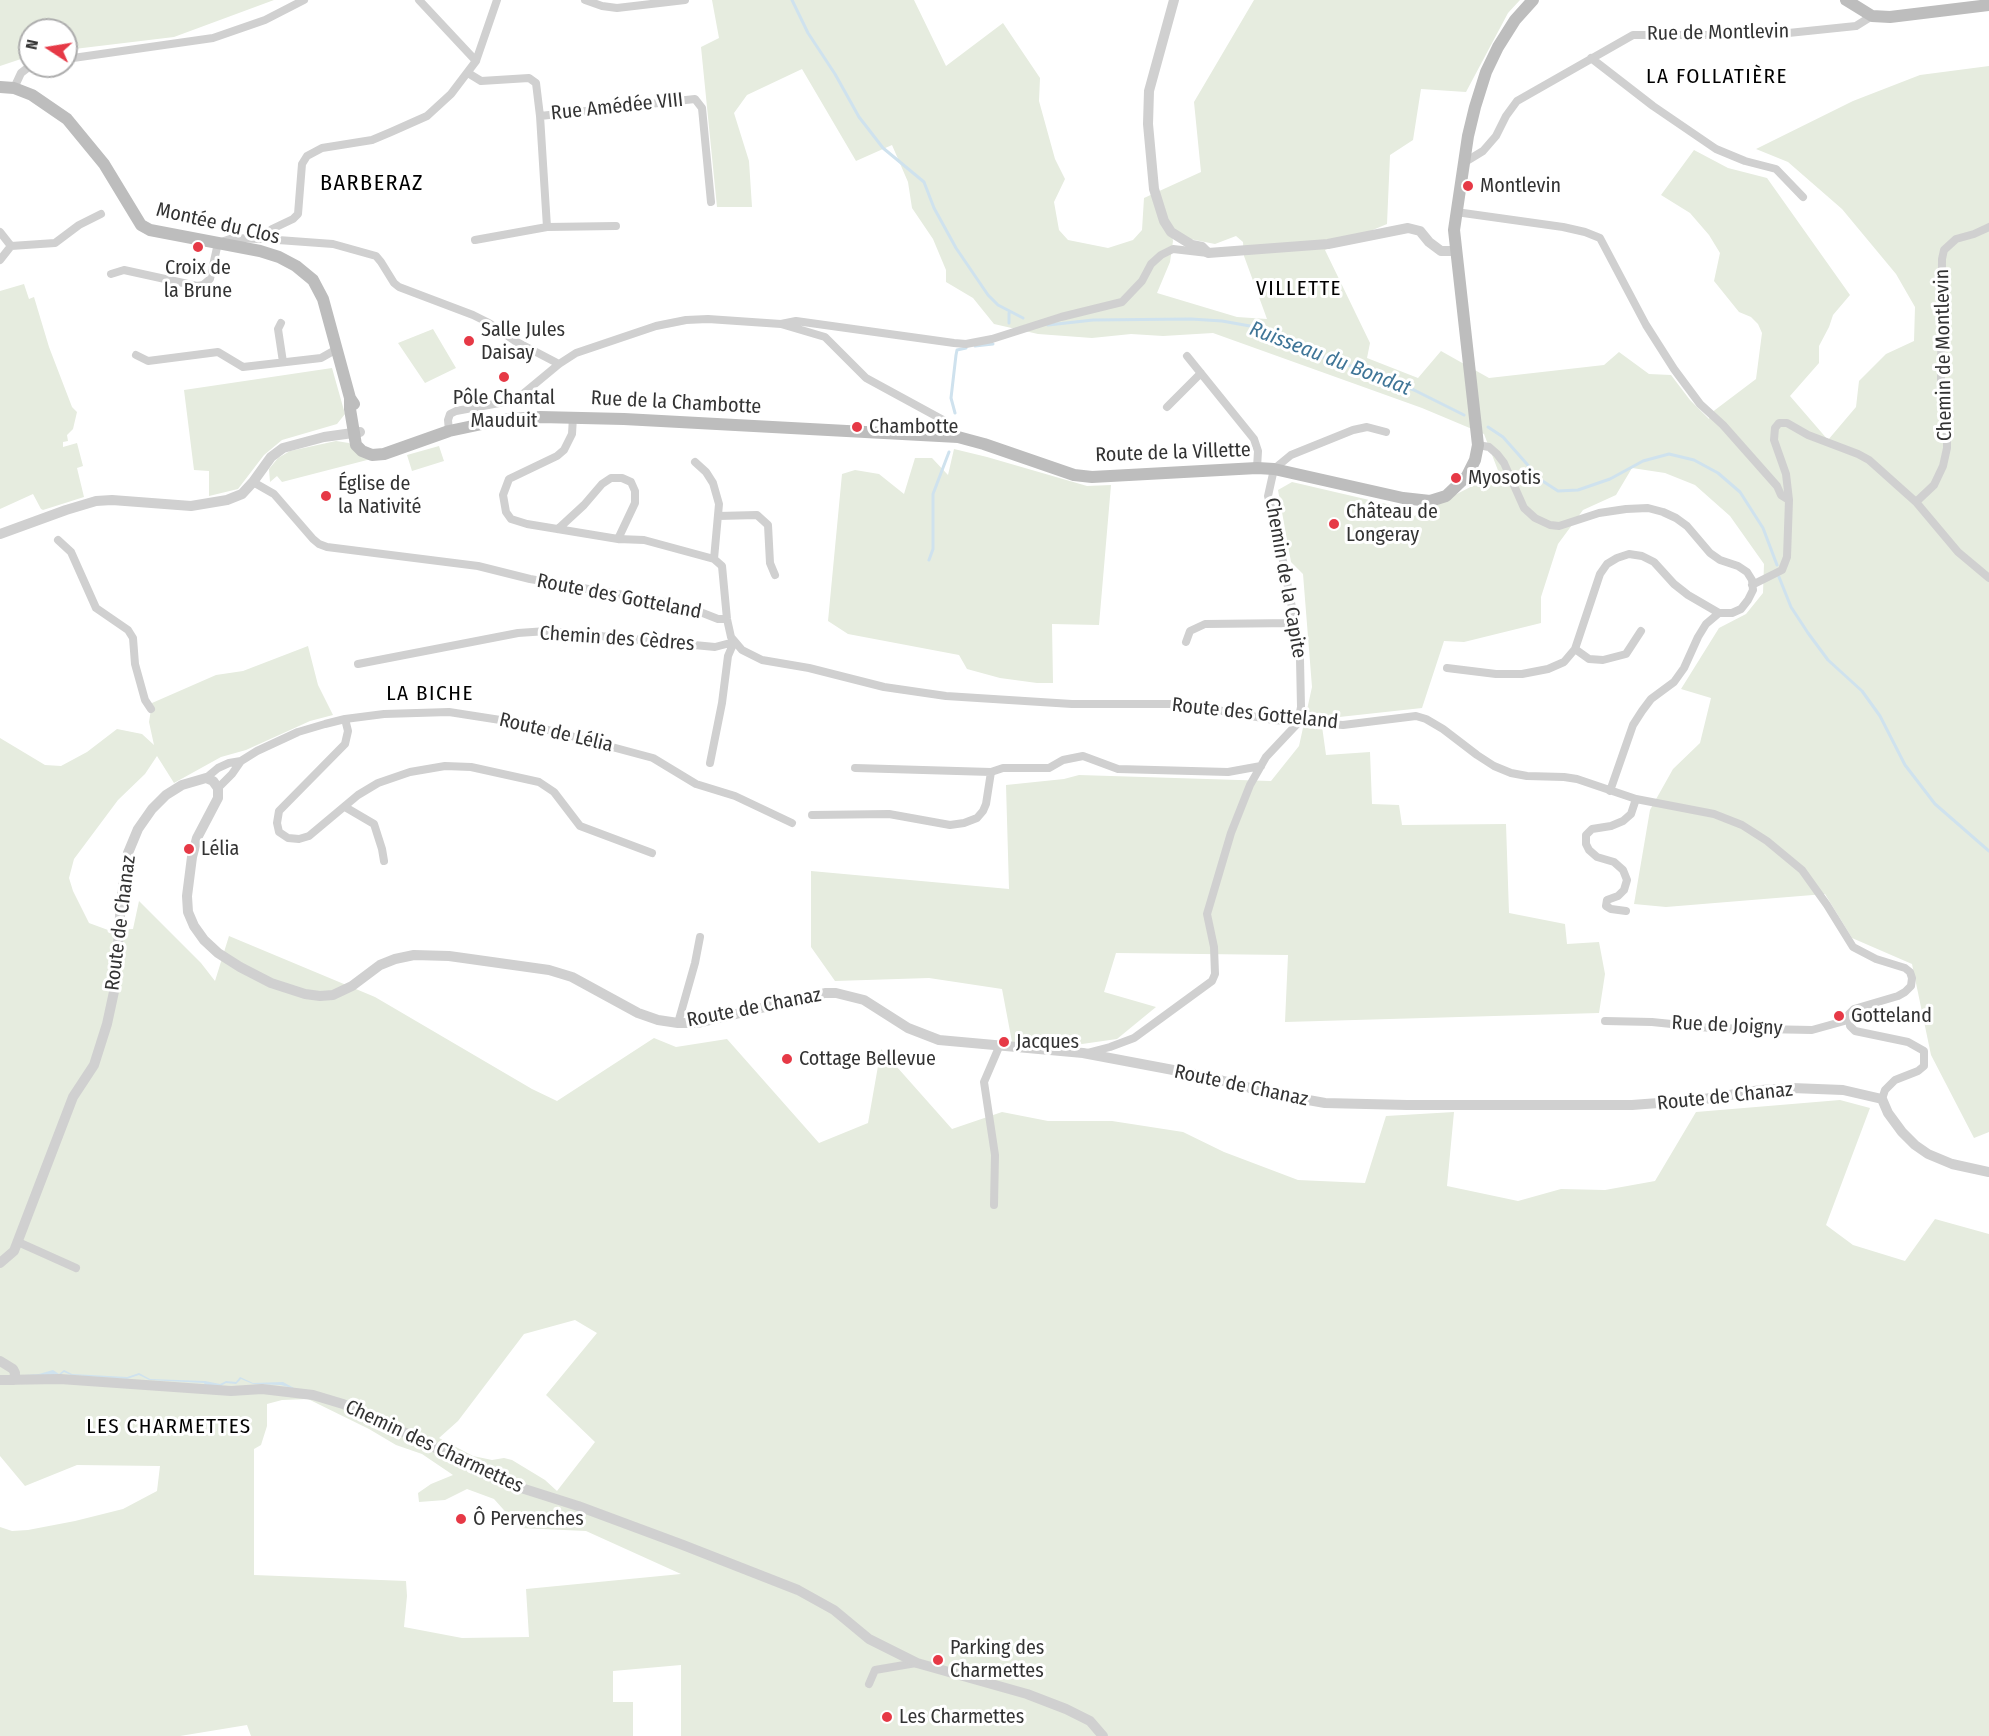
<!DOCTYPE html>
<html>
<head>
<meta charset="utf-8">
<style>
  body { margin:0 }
  #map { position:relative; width:1989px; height:1736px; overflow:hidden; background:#fff; font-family:"Fira Sans Condensed",sans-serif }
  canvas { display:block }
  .north { position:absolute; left:18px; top:18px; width:60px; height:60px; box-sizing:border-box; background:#fff; border:2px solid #adadad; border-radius:50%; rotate:282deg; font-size:16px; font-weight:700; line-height:24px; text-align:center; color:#333 }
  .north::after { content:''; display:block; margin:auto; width:21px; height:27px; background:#e63946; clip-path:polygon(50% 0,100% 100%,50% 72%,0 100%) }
</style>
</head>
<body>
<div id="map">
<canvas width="1989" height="1736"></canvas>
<div class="north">N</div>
</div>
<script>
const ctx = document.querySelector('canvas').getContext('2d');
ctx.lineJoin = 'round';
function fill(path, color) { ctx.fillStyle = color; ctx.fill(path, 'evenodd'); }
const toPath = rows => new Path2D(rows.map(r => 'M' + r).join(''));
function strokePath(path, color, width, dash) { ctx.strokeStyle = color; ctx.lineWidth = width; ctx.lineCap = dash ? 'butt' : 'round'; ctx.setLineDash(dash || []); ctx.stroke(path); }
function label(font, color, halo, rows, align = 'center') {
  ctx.font = font + ' "Fira Sans Condensed",sans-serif'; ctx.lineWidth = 6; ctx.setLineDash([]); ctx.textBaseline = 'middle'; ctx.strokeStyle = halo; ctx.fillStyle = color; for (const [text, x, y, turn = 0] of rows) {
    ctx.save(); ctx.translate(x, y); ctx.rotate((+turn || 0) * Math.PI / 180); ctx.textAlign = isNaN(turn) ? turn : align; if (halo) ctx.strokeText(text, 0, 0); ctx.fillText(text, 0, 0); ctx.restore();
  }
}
fill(toPath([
  [0,0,274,0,174,37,66,50,66,30,30,30,30,56,0,66],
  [712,0,914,0,946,66,1003,23,1040,78,1039,101,1055,159,1065,179,1054,202,1059,230,1068,240,1108,248,1133,240,1142,230,1144,198,1201,172,1194,102,1254,0,1520,0,1508,13,1466,92,1421,89,1413,140,1390,155,1387,224,1325,250,1370,343,1367,358,1418,378,1441,351,1489,378,1604,365,1619,352,1649,374,1671,375,1690,400,1709,419,1711,413,1756,379,1762,333,1758,324,1751,317,1739,312,1714,281,1720,253,1709,235,1690,213,1661,195,1694,150,1728,168,1767,178,1850,295,1833,315,1829,327,1819,346,1819,363,1790,396,1828,440,1856,407,1859,381,1886,354,1914,341,1915,307,1896,274,1842,209,1788,162,1756,149,1853,101,1920,75,1989,66,1989,1132,1974,1138,1931,1055,1912,964,1852,938,1825,894,1666,907,1634,904,1650,810,1673,769,1700,743,1711,698,1681,689,1719,628,1746,614,1763,593,1764,564,1730,516,1695,485,1665,473,1632,468,1616,495,1583,510,1558,544,1541,597,1541,623,1464,642,1444,641,1422,708,1321,719,1326,755,1370,752,1372,804,1399,805,1402,825,1506,824,1509,913,1565,924,1567,944,1599,942,1605,974,1599,1013,1285,1022,1288,955,1116,953,1104,992,1156,1007,1117,1039,1054,1048,1012,1042,1002,989,929,978,835,981,811,947,811,871,1009,889,1006,785,1064,779,1079,775,1271,781,1299,746,1312,687,1303,574,1291,562,1278,490,1292,482,1408,509,1414,516,1484,480,1504,486,1484,434,1422,408,1213,333,1163,336,1131,334,1092,338,1038,334,994,324,973,298,946,282,946,270,933,239,912,208,908,182,892,145,856,161,802,69,747,95,734,113,749,161,752,207,717,207,701,47,719,38],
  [1171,228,1190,239,1215,244,1236,236,1243,242,1244,256,1267,319,1237,317,1157,293,1170,262,1173,241],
  [24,284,29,299,34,297,49,347,72,407,77,412,73,429,67,435,68,441,63,442,63,447,77,443,83,466,77,468,84,497,43,510,41,509,33,494,0,509,0,291],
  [433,329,456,368,425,383,398,343],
  [332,368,345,414,337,424,282,440,264,455,238,489,209,496,209,471,194,470,184,390],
  [336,441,349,443,359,452,371,459,282,482,277,476,270,482,269,469,278,458,290,451],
  [439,446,444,461,412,471,407,455],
  [954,449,987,457,1087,486,1111,485,1099,625,1052,624,1053,683,1037,683,1000,678,967,669,959,655,848,634,828,621,842,474,855,470,879,474,904,494,915,458,932,458,948,475],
  [308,646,318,685,333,715,310,721,246,750,221,757,174,783,157,756,145,774,118,800,74,859,69,878,73,891,89,923,108,930,133,929,139,901,201,963,215,981,229,936,375,997,532,1089,557,1101,654,1038,676,1047,727,1039,819,1143,868,1123,881,1049,952,1129,1002,1112,1048,1121,1112,1121,1183,1132,1224,1152,1298,1180,1365,1183,1386,1116,1454,1112,1447,1186,1518,1201,1561,1189,1605,1190,1655,1181,1696,1112,1840,1100,1870,1108,1826,1225,1853,1245,1905,1261,1935,1219,1989,1234,1989,1736,681,1736,681,1665,613,1671,613,1702,633,1702,633,1736,251,1736,247,1725,180,1736,0,1736,0,1527,12,1531,28,1530,75,1521,123,1509,157,1491,160,1466,77,1465,25,1486,0,1456,0,738,45,765,61,766,87,752,117,729,142,734,154,745,149,722,152,703,216,675,243,671],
  [575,1320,597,1333,546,1395,595,1442,557,1491,545,1480,512,1460,504,1458,492,1460,473,1456,439,1438,458,1421,524,1334],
  [308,1399,369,1429,396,1445,422,1454,453,1475,431,1484,418,1493,419,1502,445,1500,467,1489,494,1499,520,1528,586,1531,681,1574,526,1589,529,1637,462,1638,404,1627,407,1596,406,1581,254,1575,254,1449,261,1445,267,1426,267,1404,282,1400]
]), '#e6ecdf');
fill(toPath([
  [53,1370,59,1374,64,1370,72,1374,127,1377,139,1373,150,1379,205,1381,220,1384,226,1381,236,1382,240,1377,253,1383,283,1382,294,1388,353,1402,365,1408,281,1385,253,1384,241,1379,236,1384,226,1383,221,1386,205,1385,204,1383,149,1380,139,1375,127,1379,71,1375,64,1372,59,1376,25,1375,39,1374]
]), '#cfe2ee');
strokePath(toPath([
  [792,0,808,33,835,74,859,117,883,148,924,182,934,208,956,248,988,295,998,305,1023,318],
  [1009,323,1009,313],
  [1048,325,1093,320,1191,319,1222,321,1250,326,1267,331,1308,352,1369,372,1414,390,1464,415],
  [975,346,993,344],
  [955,413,951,398,956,355,957,350,966,348],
  [1488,427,1503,437,1541,480,1558,491,1578,490,1610,479,1643,461,1669,454,1694,460,1718,473,1740,492,1763,528,1777,565],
  [929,560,933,549,933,494,949,452],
  [1779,577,1791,607,1808,633,1828,660,1862,691,1880,716,1905,765,1935,804,1989,851]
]), '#cfe2ee', 3);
strokePath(toPath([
  [419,0,476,61],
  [585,0,602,6,617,8,685,0],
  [1591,58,1653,106,1716,149,1745,161,1776,169,1803,197],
  [66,59,213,38,265,20,304,0],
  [468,73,481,81,529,78,536,83,540,116,547,227],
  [14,88,21,73,30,66],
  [540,116,695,99,702,108,711,202],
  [1465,162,1483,151,1496,136,1506,116,1517,101,1633,35,1769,35,1856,26,1872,16],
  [1456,212,1563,227,1585,232,1600,238,1646,325,1674,369,1700,404,1723,425,1777,486,1781,495,1789,500,1787,557,1782,570,1752,585],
  [0,232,11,246,55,243,79,225,101,214],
  [266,234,272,229,293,219,298,214,302,164,307,156,322,148,372,140,391,132,427,116,451,94,476,61,497,0],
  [475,240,547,227,616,226],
  [0,260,11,246],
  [111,274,124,270,197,286,203,285,210,279,218,243,233,238,260,239,266,234,270,239,278,240,333,244,376,256,381,262,394,283,399,287,473,315,489,323,515,341,559,364],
  [281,323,278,329,283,362],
  [781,324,796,321,954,343,966,344,992,339,1061,317,1122,302,1142,281,1151,264,1161,255,1173,249,1208,253],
  [136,355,148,361,218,352,243,367,321,358,337,349],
  [1187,356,1254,439,1258,451,1257,468],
  [1167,407,1201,373],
  [573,417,572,434,564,450,557,456,509,479,503,495,506,512,511,519,527,524,618,539,644,540,714,559,722,566,727,619,731,637,742,650,762,660,809,668,884,687,946,696,1072,704,1182,704,1274,720,1343,725,1416,716,1426,719,1443,729,1477,755,1494,766,1511,773,1527,776,1564,777,1577,779,1636,799,1714,814,1742,825,1767,841,1802,870,1827,905,1853,947,1876,959,1905,968,1910,972,1912,978,1911,986,1905,992,1898,996,1854,1009,1849,1014,1850,1026,1855,1031,1908,1042,1924,1051,1924,1066,1918,1071,1895,1080,1885,1090,1882,1099],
  [449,431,448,420,450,414,456,411,510,401,518,398,559,364,576,353,656,326,686,320,708,319,781,324,825,337,866,378,945,421,958,437],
  [695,462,706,472,713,483,719,504,714,559],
  [253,482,274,494,313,539,319,544,327,547,478,566,530,579,670,603,695,610,718,619,727,619],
  [1789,500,1786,474,1774,440,1775,428,1779,423,1787,423,1808,435,1858,454,1869,460,1916,502,1958,552,1989,578],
  [1916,502,1934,485,1943,466,1947,448,1947,432,1943,415,1941,381,1942,259,1944,250,1956,239,1974,234,1989,227],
  [718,516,757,515,768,525,770,563,775,575],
  [558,529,584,505,602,484,611,478,622,478,631,482,635,491,635,503,618,539],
  [58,540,71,552,96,608,128,630,133,638,135,664,145,700,151,709],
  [1186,642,1190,631,1205,624,1295,623],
  [1575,649,1589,659,1603,660,1626,654,1641,631],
  [358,664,518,633,547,631,715,647,734,642],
  [1447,668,1496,674,1522,674,1548,669,1564,662,1575,649,1600,574,1607,564,1617,558,1629,554,1642,556,1654,562,1674,584,1688,595,1719,613,1732,613,1741,609,1748,600,1753,590,1752,580,1747,572,1738,566,1720,560,1710,553,1687,526,1676,518,1663,512,1648,508,1626,509,1599,513,1559,526,1550,525,1535,518,1524,508,1504,463,1497,454,1489,447,1478,445],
  [345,719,348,731,345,744,279,811,277,823,279,832,288,838,299,839,309,836,358,795,378,783,410,772,445,766,471,767,539,782,554,792,580,826,652,853],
  [710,763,722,703,728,656,734,642],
  [855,768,991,772],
  [206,778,218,768,229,763,241,761,257,751,298,732,325,724,345,719,384,714,449,712,526,724,653,758,696,784,735,796,792,823],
  [218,788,232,774,241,761],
  [1610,791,1633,725,1642,711,1651,699,1674,682,1684,668,1698,637,1706,624,1719,613],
  [345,807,374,824,382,849,384,861],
  [812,815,889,814,950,825,964,823,977,818,983,811,986,804,991,772,1003,768,1049,768,1063,760,1083,756,1118,769,1228,772,1261,766],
  [1626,911,1611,909,1606,906,1607,900,1618,896,1624,890,1627,880,1623,870,1614,862,1597,857,1589,850,1586,844,1586,835,1592,829,1611,826,1623,821,1631,814,1636,799],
  [1605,1021,1652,1022,1710,1028,1812,1030,1848,1020],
  [678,1023,695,963,700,937],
  [1087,1053,1110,1047,1134,1038,1212,981,1215,974,1214,947,1207,914,1231,833,1250,785,1266,757,1298,723,1301,707,1300,659,1295,623,1277,530,1268,496,1274,469,1291,455,1353,430,1367,427,1386,432],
  [994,1205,995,1155,984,1082,999,1047],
  [18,1242,76,1268],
  [869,1684,875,1670,916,1663]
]), '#d0d0d0', 8);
strokePath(toPath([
  [1174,0,1149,91,1148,124,1154,189,1164,221,1171,232,1192,245,1202,247,1208,253,1328,244,1408,228,1420,231,1429,242,1441,251,1457,251],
  [0,534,66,510,96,501,112,500,191,506,227,500,242,494,253,482,271,457,283,448,324,437,360,432],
  [0,1263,14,1251,73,1097,94,1065,107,1024,115,987,121,902,128,853,138,829,152,809,166,795,182,785,206,778,213,781,218,788,218,798,197,838,192,857,187,896,188,912,194,926,204,940,218,953,240,967,271,983,305,994,320,996,333,995,352,986,380,965,395,959,414,955,449,956,549,970,572,977,638,1013,658,1020,678,1023,698,1023,825,993,836,993,864,1000,908,1028,939,1040,1083,1053,1205,1076,1269,1093,1325,1103,1407,1105,1632,1105,1698,1100,1761,1090,1792,1088,1843,1090,1882,1099,1888,1113,1902,1132,1915,1145,1928,1154,1952,1164,1989,1172],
  [0,1361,13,1369,15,1373,14,1380],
  [0,1380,60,1379,231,1391,262,1389,313,1395,343,1404,425,1442,476,1470,515,1486,578,1506,683,1545,798,1590,834,1610,869,1639,917,1663,1027,1694,1066,1709,1090,1721,1103,1736]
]), '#d0d0d0', 10);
strokePath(toPath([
  [1846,0,1872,16,1890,17,1989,5],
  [0,87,14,88,32,95,67,119,104,164,141,225,150,230,260,251,279,257,296,266,313,280,323,299,350,398,354,404],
  [350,398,350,409,356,445,362,451,372,455,384,454,449,431,501,420,540,417,624,419,958,437,984,444,1074,475,1092,477,1257,468,1274,469,1403,498,1430,501,1446,496,1467,476,1475,460,1478,445,1454,230,1468,136,1475,107,1486,72,1498,47,1515,20,1533,0]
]), '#bdbdbd', 12);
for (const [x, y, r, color] of [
  [1468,186,6,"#e63946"],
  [198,247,6,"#e63946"],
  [469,341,6,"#e63946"],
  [504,377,6,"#e63946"],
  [857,427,6,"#e63946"],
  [1456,478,6,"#e63946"],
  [326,496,6,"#e63946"],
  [1334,524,6,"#e63946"],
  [189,849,6,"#e63946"],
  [1839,1016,6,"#e63946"],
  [1004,1042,6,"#e63946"],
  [787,1059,6,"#e63946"],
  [461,1519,6,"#e63946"],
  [938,1660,6,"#e63946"],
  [887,1717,6,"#e63946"]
]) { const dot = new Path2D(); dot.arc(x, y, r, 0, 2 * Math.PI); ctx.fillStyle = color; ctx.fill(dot); strokePath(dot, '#fff', 2); }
label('20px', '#333', '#fff', [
  ["Rue de Montlevin",1718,33,-1],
  ["Rue Amédée VIII",617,107,-6],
  ["Montée du Clos",218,224,13],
  ["Chemin de Montlevin",1944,355,-91],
  ["Rue de la Chambotte",676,403,3],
  ["Route de la Villette",1173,453,-2],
  ["Chemin de la Capite",1285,578,80],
  ["Route des Gotteland",619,597,11],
  ["Chemin des Cèdres",617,639,4],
  ["Route des Gotteland",1255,714,6],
  ["Route de Lélia",556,733,13],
  ["Route de Chanaz",121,923,-83],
  ["Route de Chanaz",754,1008,-11],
  ["Rue de Joigny",1727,1026,3],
  ["Route de Chanaz",1241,1086,12],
  ["Route de Chanaz",1725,1097,-6],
  ["Chemin des Charmettes",434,1447,25]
]);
label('20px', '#333', '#fff', [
  ["Montlevin",1480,186],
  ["Croix de",198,268,"center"],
  ["la Brune",198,291,"center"],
  ["Salle Jules",481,330],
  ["Daisay",481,353],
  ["Pôle Chantal",504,398,"center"],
  ["Mauduit",504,421,"center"],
  ["Chambotte",869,427],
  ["Myosotis",1468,478],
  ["Église de",338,484],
  ["la Nativité",338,507],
  ["Château de",1346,512],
  ["Longeray",1346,535],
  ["Lélia",201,849],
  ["Gotteland",1851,1016],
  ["Jacques",1016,1042],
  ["Cottage Bellevue",799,1059],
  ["Ô Pervenches",473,1519],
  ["Parking des",950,1648],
  ["Charmettes",950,1671],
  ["Les Charmettes",899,1717]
], 'left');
ctx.letterSpacing = '1.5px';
label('21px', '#000', '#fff', [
  ["LA FOLLATIÈRE",1717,77],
  ["VILLETTE",1299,289],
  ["LA BICHE",430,694],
  ["LES CHARMETTES",169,1427]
]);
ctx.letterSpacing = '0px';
label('italic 21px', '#3f7597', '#fff', [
  ["Ruisseau du Bondat",1330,359,21]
]);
ctx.letterSpacing = '1.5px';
label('22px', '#000', '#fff', [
  ["BARBERAZ",372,184]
]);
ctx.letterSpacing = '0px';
</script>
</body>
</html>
